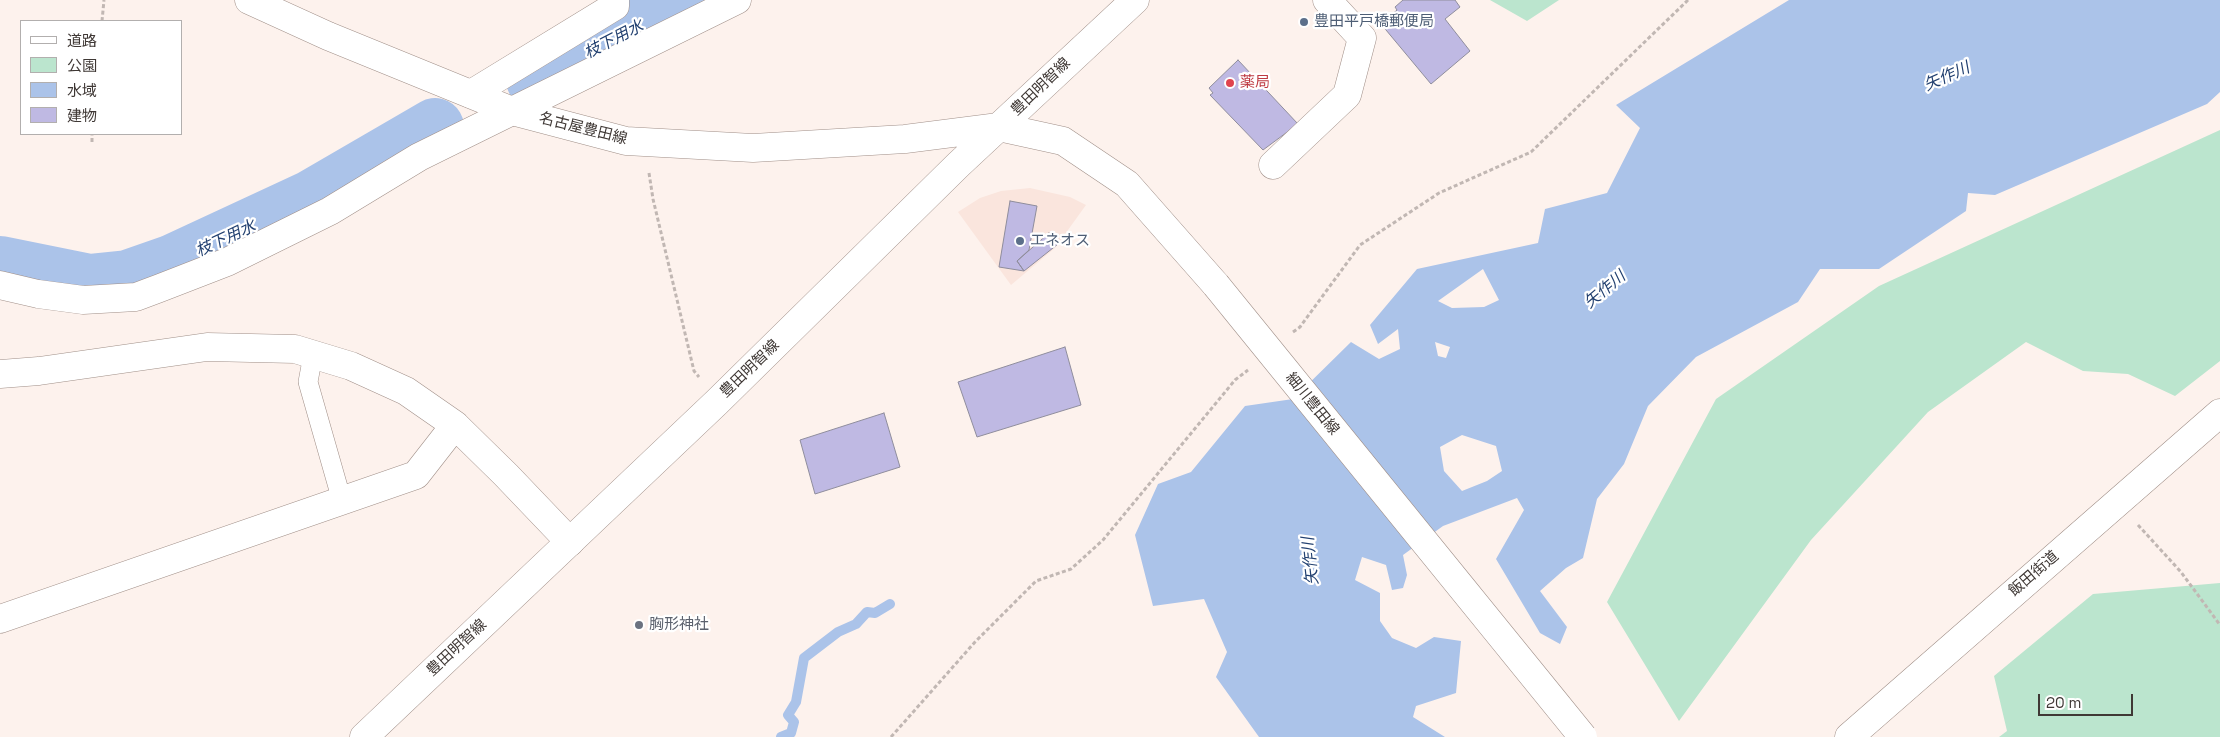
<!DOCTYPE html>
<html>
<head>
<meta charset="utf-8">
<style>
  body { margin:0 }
  #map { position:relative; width:2220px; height:737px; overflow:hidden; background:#fdf2ed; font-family:"Space Grotesk","Noto Sans JP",sans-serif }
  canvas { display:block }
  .legend { position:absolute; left:20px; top:20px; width:162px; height:115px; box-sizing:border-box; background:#fff; border:1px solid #b2afae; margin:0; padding:6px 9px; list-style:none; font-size:15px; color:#3f3835 }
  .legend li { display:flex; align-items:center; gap:10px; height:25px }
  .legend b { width:25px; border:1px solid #b2afae }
  .scale { position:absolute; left:2038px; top:694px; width:95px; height:22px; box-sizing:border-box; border:2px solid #3f3835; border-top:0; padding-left:6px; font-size:15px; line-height:18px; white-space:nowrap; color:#3f3835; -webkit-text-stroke:4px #fff; paint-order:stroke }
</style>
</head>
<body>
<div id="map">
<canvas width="2220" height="737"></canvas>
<ul class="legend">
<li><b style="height:6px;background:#fff"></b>道路</li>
<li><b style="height:14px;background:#bbe5ce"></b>公園</li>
<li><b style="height:14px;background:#abc3e9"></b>水域</li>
<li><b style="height:14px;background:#bfb9e3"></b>建物</li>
</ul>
<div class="scale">20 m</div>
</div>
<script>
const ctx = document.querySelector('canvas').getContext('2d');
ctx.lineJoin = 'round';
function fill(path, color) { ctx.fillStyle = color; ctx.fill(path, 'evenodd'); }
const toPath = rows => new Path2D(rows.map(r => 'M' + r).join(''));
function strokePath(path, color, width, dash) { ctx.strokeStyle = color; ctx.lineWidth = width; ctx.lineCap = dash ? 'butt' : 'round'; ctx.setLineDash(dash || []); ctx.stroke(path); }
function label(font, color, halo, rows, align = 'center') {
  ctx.font = font + ' "Space Grotesk","Noto Sans JP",sans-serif'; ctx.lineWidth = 4.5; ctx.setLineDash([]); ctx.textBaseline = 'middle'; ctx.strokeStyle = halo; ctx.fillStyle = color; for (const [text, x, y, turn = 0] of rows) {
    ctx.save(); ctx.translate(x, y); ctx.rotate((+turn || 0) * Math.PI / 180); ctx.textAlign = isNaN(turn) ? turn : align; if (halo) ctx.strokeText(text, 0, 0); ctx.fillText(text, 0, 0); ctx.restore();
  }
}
fill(toPath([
  [1030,188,1070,197,1086,205,1055,248,1011,285,958,212,980,198,1001,191]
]), '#fae5dd');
fill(toPath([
  [1490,0,1559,0,1527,21],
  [2220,130,2220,361,2175,396,2128,374,2083,371,2026,342,1928,412,1811,540,1679,721,1607,602,1716,399,1879,286],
  [2220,583,2220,737,1999,737,2007,731,1994,676,2093,594]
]), '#bbe5ce');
fill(toPath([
  [1789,0,2220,0,2220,92,2207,104,1995,195,1968,193,1966,211,1879,269,1820,269,1798,302,1696,357,1648,406,1624,464,1597,499,1583,558,1566,568,1540,591,1567,627,1560,644,1540,633,1496,559,1524,510,1517,498,1443,526,1403,555,1407,575,1403,588,1392,590,1386,565,1362,557,1355,580,1380,593,1380,621,1392,638,1416,648,1434,637,1461,641,1456,693,1416,706,1413,717,1445,737,1259,737,1216,677,1227,652,1204,599,1153,606,1135,535,1158,484,1191,472,1245,406,1293,399,1351,342,1379,359,1400,349,1398,329,1378,344,1370,325,1417,269,1538,243,1545,209,1607,193,1640,128,1616,105],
  [1483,269,1499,300,1484,307,1452,308,1438,301],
  [1435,342,1450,347,1446,358,1438,356],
  [1462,435,1496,446,1502,471,1487,481,1462,491,1444,471,1440,447]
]), '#abc3e9');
strokePath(toPath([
  [781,737,791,733,794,722,788,715,796,702,804,658,838,632,856,624,867,612,875,613,890,604]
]), '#abc3e9', 10);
strokePath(toPath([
  [535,80,694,0],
  [0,265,89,283,128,279,171,264,311,199,435,127]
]), '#abc3e9', 58);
const building = toPath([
  [1403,0,1455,0,1460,7,1445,19,1470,51,1431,84,1381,24,1397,10,1395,7,1403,0],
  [1238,60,1298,124,1263,150,1210,95,1213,93,1209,88,1238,60],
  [1010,201,1037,206,1029,250,1017,261,1024,271,999,267,1010,201],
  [1049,233,1058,244,1024,271,1017,261,1049,233],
  [1065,347,1081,405,977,437,958,382,1065,347],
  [884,413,900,467,815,494,800,440,884,413]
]);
fill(building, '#bfb9e3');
strokePath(building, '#8f8d9c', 1);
const lane = toPath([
  [313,355,308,382,342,501]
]);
const street = toPath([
  [471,94,615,6,615,0],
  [1273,165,1347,95,1362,38,1327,0],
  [0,285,38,294,83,300,136,297,160,288,227,262,330,211,419,157,737,0],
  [0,374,39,371,207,347,295,349,351,366,406,391,455,425],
  [0,619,416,475,455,425,506,475,570,542]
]);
const secondary = toPath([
  [999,127,1063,141,1127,184,1216,285],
  [1849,737,2220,413]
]);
const primary = toPath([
  [249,0,328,36,512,111,626,141,753,148,905,139,999,127],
  [364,737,717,402,958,165,1135,0]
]);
strokePath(lane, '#a08f88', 20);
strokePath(street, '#a08f88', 29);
strokePath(secondary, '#a08f88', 29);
strokePath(primary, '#a08f88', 29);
strokePath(toPath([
  [102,21,104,0],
  [92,142,92,134],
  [649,173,653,199,694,371,699,377],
  [1293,332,1300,327,1360,245,1439,193,1531,152,1688,0],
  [2138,525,2181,572,2220,625],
  [891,737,975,642,1036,581,1071,569,1103,540,1235,380,1248,370]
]), '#c1b7b3', 3, [4, 2.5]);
strokePath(lane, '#fff', 19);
strokePath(street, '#fff', 28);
strokePath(secondary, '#fff', 28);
strokePath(primary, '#fff', 28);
const secondaryBridge = toPath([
  [1216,285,1583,737]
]);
strokePath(secondaryBridge, '#a08f88', 29, []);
strokePath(secondaryBridge, '#fff', 28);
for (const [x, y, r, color] of [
  [1304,22,5,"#5c6f8a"],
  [1230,83,5,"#e0444e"],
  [1020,241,5,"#5c6f8a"],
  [639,625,5,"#6b7280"]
]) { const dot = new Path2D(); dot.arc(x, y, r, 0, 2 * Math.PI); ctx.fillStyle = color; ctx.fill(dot); strokePath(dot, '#fff', 2); }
label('15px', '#4e5e75', '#fff', [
  ["豊田平戸橋郵便局",1314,22],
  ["エネオス",1030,241]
], 'left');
label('15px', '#be3a42', '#fff', [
  ["薬局",1240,83]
], 'left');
label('15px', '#3f3835', '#fff', [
  ["豊田明智線",1041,87,-44],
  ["名古屋豊田線",583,129,14],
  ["豊田明智線",750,369,-44],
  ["細川豊田線",1312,404,51],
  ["飯田街道",2034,574,-41],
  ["豊田明智線",457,648,-43]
]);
label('15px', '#5b616d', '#fff', [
  ["胸形神社",649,625]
], 'left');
label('italic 16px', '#224070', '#fff', [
  ["枝下用水",614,40,-27],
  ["矢作川",1947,77,-24],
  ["枝下用水",226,239,-25],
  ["矢作川",1605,290,-40],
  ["矢作川",1311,561,-96]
]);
</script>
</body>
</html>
